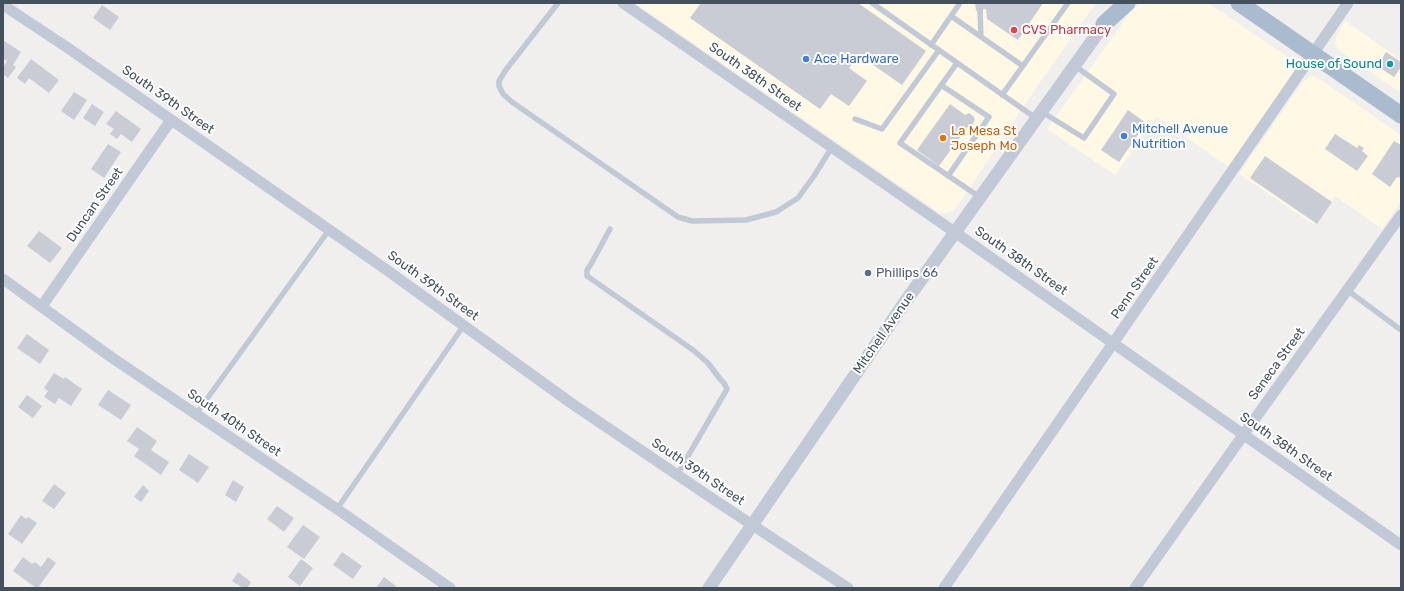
<!DOCTYPE html>
<html>
<head>
<meta charset="utf-8">
<style>
  body { margin:0 }
  #map { position:relative; width:1404px; height:591px; overflow:hidden; background:#f1eeee; font-family:Rubik,sans-serif }
  canvas { display:block }
  .frame { position:absolute; inset:0; border:4px solid #44505d; pointer-events:none }
</style>
</head>
<body>
<div id="map">
<canvas width="1404" height="591"></canvas>
<div class="frame"></div>
</div>
<script>
const ctx = document.querySelector('canvas').getContext('2d');
ctx.lineJoin = 'round';
function fill(path, color) { ctx.fillStyle = color; ctx.fill(path, 'evenodd'); }
const toPath = rows => new Path2D(rows.map(r => 'M' + r).join(''));
function strokePath(path, color, width, dash) { ctx.strokeStyle = color; ctx.lineWidth = width; ctx.lineCap = dash ? 'butt' : 'round'; ctx.setLineDash(dash || []); ctx.stroke(path); }
function label(font, color, halo, rows, align = 'center') {
  ctx.font = font + ' Rubik,sans-serif'; ctx.lineWidth = 4; ctx.setLineDash([]); ctx.textBaseline = 'middle'; ctx.strokeStyle = halo; ctx.fillStyle = color; for (const [text, x, y, turn = 0] of rows) {
    ctx.save(); ctx.translate(x, y); ctx.rotate((+turn || 0) * Math.PI / 180); ctx.textAlign = isNaN(turn) ? turn : align; if (halo) ctx.strokeText(text, 0, 0); ctx.fillText(text, 0, 0); ctx.restore();
  }
}
fill(toPath([
  [635,3,1096,3,1027,101,959,204,953,211,948,213,940,213,928,205],
  [1140,3,1208,3,1291,59,1294,66,1293,75,1229,167,1157,117,1115,175,1047,129,1129,14],
  [1345,21,1401,60,1401,93,1339,50,1335,44,1336,37],
  [1310,76,1316,77,1324,82,1401,135,1401,202,1382,229,1335,196,1313,224,1239,174,1303,82]
]), '#fef8e5');
fill(toPath([
  [701,3,858,3,926,51,902,85,859,55,849,68,867,81,849,106,831,94,820,109,690,18],
  [975,3,1043,3,1018,40,987,19,986,9,976,11],
  [102,5,119,17,110,30,93,18],
  [3,40,21,52,13,65,16,67,8,78,3,74,3,67,7,61,3,59],
  [1386,52,1401,62,1401,67,1394,77,1377,66],
  [31,59,59,80,49,93,29,78,25,84,17,78],
  [74,92,87,100,74,120,61,111],
  [92,104,104,112,95,126,83,118],
  [950,104,965,115,969,113,974,117,975,120,972,125,969,125,939,166,917,150],
  [1128,110,1146,123,1119,162,1101,150],
  [116,111,141,129,132,142,121,134,117,139,110,134,114,129,106,124],
  [1335,134,1357,148,1359,145,1364,148,1362,151,1368,156,1357,171,1325,149],
  [1394,141,1401,145,1401,174,1399,178,1397,177,1390,187,1372,174],
  [108,144,121,152,104,178,91,169],
  [1265,156,1332,202,1317,224,1250,178],
  [39,231,62,248,50,263,27,246],
  [27,334,49,350,40,364,17,348],
  [54,373,64,379,65,377,82,389,71,406,59,398,55,404,44,397,48,391,44,388],
  [108,390,131,405,121,420,98,405],
  [27,395,42,406,33,418,18,407],
  [137,427,157,441,151,450,169,462,161,475,134,456,139,449,127,441],
  [189,454,209,467,198,483,179,470],
  [233,480,244,487,236,502,225,495],
  [54,484,66,493,54,509,42,501],
  [143,485,149,491,141,502,134,497],
  [277,506,294,518,284,532,267,519],
  [21,515,26,519,28,517,37,523,22,544,8,534],
  [303,525,320,537,304,559,287,547],
  [342,552,362,566,353,579,333,565],
  [23,557,32,564,35,562,41,567,48,557,56,563,38,588,36,588,13,571],
  [301,559,313,568,300,586,288,577],
  [238,572,251,582,247,588,243,588,232,581],
  [384,577,396,586,395,588,376,588]
]), '#c9ccd4');
strokePath(toPath([
  [558,3,505,71,499,81,499,86,503,94,512,102,678,217,692,221,746,220,776,212,798,198,814,176,832,147],
  [872,3,1037,119],
  [980,10,981,37],
  [951,16,1023,66],
  [931,45,960,3],
  [957,63,900,143,981,198],
  [941,85,989,117,948,176],
  [1002,95,1068,3],
  [1042,112,1084,138,1114,94,1075,66],
  [855,119,882,129,939,50],
  [610,229,591,264,587,270,587,276,693,350,708,363,720,379,724,383,727,389,677,475],
  [1347,290,1401,330],
  [196,414,329,230],
  [337,509,464,325]
]), '#c0c9d5', 5.5);
strokePath(toPath([
  [623,3,956,233,1401,545],
  [3,5,68,48,384,268,571,403,713,499,848,588],
  [3,279,111,357,337,509,450,588],
  [42,306,171,120],
  [944,588,1348,3],
  [1135,588,1244,434,1401,215]
]), '#c0c9d5', 11);
strokePath(toPath([
  [709,588,903,305,1110,16]
]), '#c0c9d5', 13);
strokePath(toPath([
  [1239,3,1401,115],
  [1104,24,1127,3]
]), '#aabbd0', 17);
for (const [x, y, r, color] of [
  [1014,30,4,"#e0444e"],
  [806,59,4,"#3f7fe0"],
  [1390,64,4,"#0f9aa8"],
  [1124,136,4,"#3f7fe0"],
  [943,138,4,"#e8710a"],
  [868,273,4,"#5c6f8a"]
]) { const dot = new Path2D(); dot.arc(x, y, r, 0, 2 * Math.PI); ctx.fillStyle = color; ctx.fill(dot); strokePath(dot, '#fff', 1.5); }
label('13px', '#be3a42', '#fff', [
  ["CVS Pharmacy",1022,30]
], 'left');
label('13px', '#366cbe', '#fff', [
  ["Ace Hardware",814,59],
  ["Mitchell Avenue",1132,129],
  ["Nutrition",1132,144]
], 'left');
label('13px', '#0d838f', '#fff', [
  ["House of Sound",1382,64]
], 'right');
label('13px', '#44505d', '#fff', [
  ["South 38th Street",755,77,35],
  ["South 39th Street",168,100,35],
  ["Duncan Street",95,205,-55],
  ["South 38th Street",1021,261,35],
  ["South 39th Street",433,286,36],
  ["Penn Street",1135,288,-55],
  ["Mitchell Avenue",884,333,-55],
  ["Seneca Street",1277,364,-54],
  ["South 40th Street",234,423,34],
  ["South 38th Street",1286,447,35],
  ["South 39th Street",698,472,34]
]);
label('13px', '#c56008', '#fff', [
  ["La Mesa St",951,131],
  ["Joseph Mo",951,146]
], 'left');
label('13px', '#4e5e75', '#fff', [
  ["Phillips 66",876,273]
], 'left');
</script>
</body>
</html>
